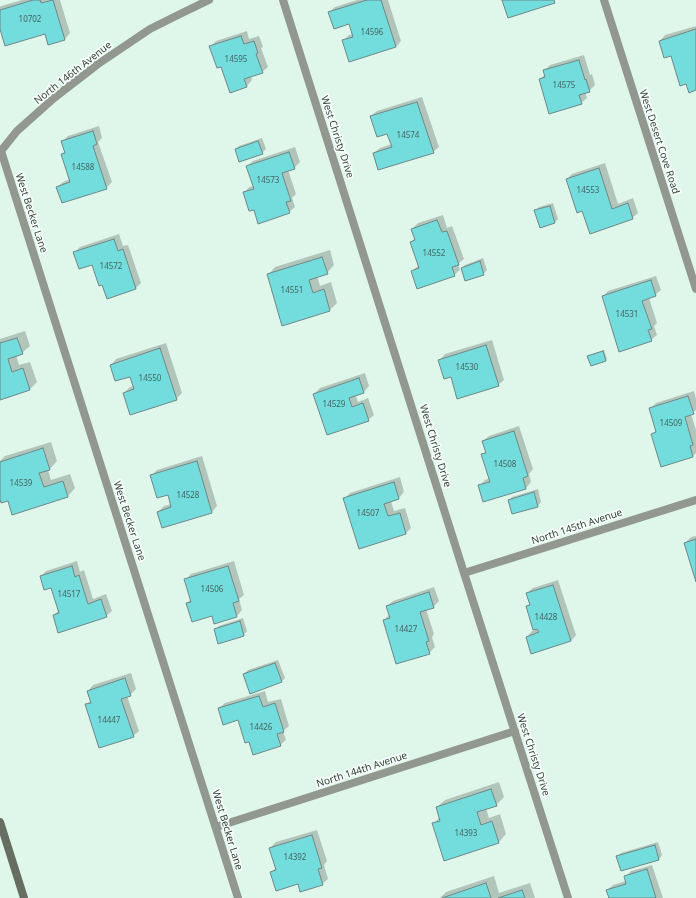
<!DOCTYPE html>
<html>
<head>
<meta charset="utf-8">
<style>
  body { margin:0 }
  canvas { display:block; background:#dff6ea }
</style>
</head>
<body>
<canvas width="696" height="898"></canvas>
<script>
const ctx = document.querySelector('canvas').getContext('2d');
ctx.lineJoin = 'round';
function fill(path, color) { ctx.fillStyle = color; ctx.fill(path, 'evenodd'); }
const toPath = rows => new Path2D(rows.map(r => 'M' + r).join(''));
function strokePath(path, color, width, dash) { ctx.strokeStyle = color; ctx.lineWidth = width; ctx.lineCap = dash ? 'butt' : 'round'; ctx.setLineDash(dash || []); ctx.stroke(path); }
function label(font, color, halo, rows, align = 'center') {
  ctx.font = font + ' "Noto Sans",sans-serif'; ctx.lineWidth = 3.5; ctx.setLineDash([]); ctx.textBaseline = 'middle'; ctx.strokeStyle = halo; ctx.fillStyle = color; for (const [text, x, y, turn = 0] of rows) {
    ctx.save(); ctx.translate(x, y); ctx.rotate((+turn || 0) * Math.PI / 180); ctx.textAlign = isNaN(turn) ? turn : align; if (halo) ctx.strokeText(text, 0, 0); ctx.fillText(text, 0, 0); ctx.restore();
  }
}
fill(toPath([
  [22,0,60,0,70,33,65,39,46,32,0,26,0,7,1,6],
  [357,0,388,0,401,41,396,47,343,41,349,35,353,34,350,23,329,12,335,7],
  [696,26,696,89,687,83,672,55,660,41,665,35],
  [247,31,249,39,259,36,263,47,261,48,268,67,262,72,251,76,252,80,247,86,230,91,222,65,211,47,216,41],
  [584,55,590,75,592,74,595,85,589,91,585,92,587,98,581,103,540,80,545,74,544,71,550,65],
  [422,97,439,147,433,152,374,153,380,148,392,144,388,133,371,116,377,111],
  [99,126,102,138,98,142,112,182,106,188,57,187,63,182,70,179,62,154,65,151,62,142,68,136],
  [262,138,266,149,262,153,236,149,239,146],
  [295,147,300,162,294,168,288,170,296,194,292,198,295,207,289,212,254,208,244,193,249,187,254,186,247,166,253,161],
  [605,163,618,204,633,198,638,213,632,218,583,210,567,179,572,174],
  [553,203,558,219,555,222,535,211,539,207],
  [443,215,447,228,452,226,464,259,458,264,460,270,454,275,412,271,419,265,411,242,415,238,412,229,418,223],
  [119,234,123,246,128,245,141,283,136,288,103,284,93,264,74,253,80,247],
  [330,250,334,265,327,273,317,276,320,286,331,282,337,303,330,310,268,275,275,267],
  [483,258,487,270,483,274,462,268,465,265],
  [656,276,661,290,655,295,649,298,657,323,654,326,657,335,651,340,603,297,608,291],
  [25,331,30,346,22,353,16,355,19,365,30,362,37,382,29,390,0,399,0,339],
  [492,340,504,380,498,385,451,376,440,360,445,354],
  [166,343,182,393,176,399,124,393,130,387,134,386,131,375,111,365,116,359],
  [604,350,607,359,606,360,588,356,590,355],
  [365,373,369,386,364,392,355,394,358,402,368,398,374,415,368,420,314,394,320,388],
  [694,391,696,399,696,410,691,414,696,430,696,453,693,456,652,434,657,430,650,409,656,403],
  [519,426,533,469,529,474,531,482,526,488,484,501,479,486,485,480,490,478,482,455,486,451,483,441,489,436],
  [51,442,57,461,50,469,48,470,51,480,70,474,75,488,68,496,13,513,9,499,0,496,0,461,5,456],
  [202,456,217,506,212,512,163,527,158,512,164,506,171,504,168,493,151,476,157,470],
  [400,477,404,492,399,498,391,501,394,511,405,508,411,528,406,533,344,499,350,493],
  [538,489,541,502,538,506,512,513,509,500,512,497],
  [696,536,696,579,685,543,691,537],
  [77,561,80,572,84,570,93,599,106,594,112,611,106,616,54,615,59,610,51,587,41,576,46,571],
  [234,561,244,595,239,599,242,610,237,616,215,622,212,615,187,603,191,599,185,580,191,574],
  [558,580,576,635,571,641,527,637,532,631,538,629,527,607,530,603,527,593,533,588],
  [434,587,439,601,433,607,426,609,434,634,432,637,435,647,429,653,384,620,390,614,387,606,393,601],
  [243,618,247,631,244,635,215,629,219,626],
  [278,660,285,678,281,682,244,674,248,670],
  [131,673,136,689,130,695,127,696,139,731,133,736,86,705,91,700,88,691,93,685],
  [265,691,268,702,281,699,289,726,283,731,286,740,280,745,249,740,238,719,219,708,225,703],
  [499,782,504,797,496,805,486,808,489,818,500,814,506,834,499,842,445,859,433,824,440,817,437,807,445,800],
  [317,830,327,861,324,865,328,879,322,884,298,883,271,872,276,868,270,848,276,842],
  [658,842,662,855,659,859,617,857,621,853],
  [652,865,663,898,610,898,607,890,613,885,626,881,625,877,631,871],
  [494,876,499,893,530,883,535,898,440,898,446,892]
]), '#0003');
const building = toPath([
  [33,0,40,0,41,3,53,0,65,40,48,45,45,34,5,46,0,29,0,10,33,0],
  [367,0,381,0,396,47,349,62,342,40,353,37,349,24,334,29,328,12,367,0],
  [502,0,554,0,555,3,508,18,502,0],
  [696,29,696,90,689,93,686,84,680,86,671,56,664,58,659,41,696,29],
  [241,36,244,44,254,41,258,53,256,54,263,73,244,79,247,87,230,93,221,67,217,68,209,46,241,36],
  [579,60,585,80,586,79,590,92,579,95,582,104,549,114,539,79,545,77,543,70,579,60],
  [417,102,434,153,378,170,373,153,392,147,387,134,377,137,370,116,417,102],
  [93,131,97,144,93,146,107,189,62,203,56,187,70,182,61,154,65,153,61,141,93,131],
  [258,141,263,154,239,162,235,149,258,141],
  [289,152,295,169,282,173,291,201,286,202,290,213,258,224,254,210,249,211,243,192,254,189,246,166,289,152],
  [599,168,612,209,628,203,633,219,590,234,582,211,577,213,566,179,599,168],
  [550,206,555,223,540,228,534,210,550,206],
  [437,220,442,232,447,231,459,265,452,267,455,276,417,289,411,271,419,268,410,242,415,240,411,229,437,220],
  [114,239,118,251,123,249,136,289,107,299,102,285,99,286,92,265,79,269,73,252,114,239],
  [322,257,328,274,309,280,313,293,324,289,330,311,282,326,267,274,322,257],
  [480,261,484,275,465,281,461,268,480,261],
  [651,280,656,296,642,301,652,329,648,330,652,341,619,352,602,296,651,280],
  [17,338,23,354,8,359,12,372,23,368,30,390,0,400,0,343,17,338],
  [486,345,499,386,457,399,451,377,444,379,438,360,486,345],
  [160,348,177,400,130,415,123,393,134,389,130,377,115,381,110,365,160,348],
  [603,351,606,361,591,366,587,356,603,351],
  [359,378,364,393,349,398,352,407,363,403,369,421,327,435,313,394,359,378],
  [688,396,694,414,685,417,693,445,690,446,693,457,661,467,651,434,656,432,649,408,688,396],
  [514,431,528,476,523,478,526,489,483,502,478,485,490,482,481,454,486,453,482,441,514,431],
  [43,448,50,470,39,473,44,487,63,481,68,497,12,515,8,501,1,503,0,499,0,462,43,448],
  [197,461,212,513,162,528,157,512,171,507,168,495,157,498,150,475,197,461],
  [394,482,399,499,384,504,388,516,400,513,406,534,359,549,343,498,394,482],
  [534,492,538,507,512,514,508,500,534,492],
  [696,539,696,582,684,543,696,539],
  [72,566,75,577,79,575,88,604,101,599,107,617,58,633,53,615,59,613,51,588,44,590,40,576,72,566],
  [228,566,239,601,233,603,237,617,214,624,212,616,192,622,186,603,191,602,184,579,228,566],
  [553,585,571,641,531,654,526,637,539,632,537,629,533,630,526,606,530,605,526,593,553,585],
  [429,592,434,608,420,612,429,641,426,642,430,654,396,664,383,620,390,618,386,606,429,592],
  [240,621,244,636,218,644,214,629,240,621],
  [275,663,282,682,250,694,243,674,275,663],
  [125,678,131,696,121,699,134,737,99,748,85,704,91,703,87,691,125,678],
  [259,696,263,707,275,703,284,732,277,734,281,746,253,755,249,742,245,743,238,720,223,725,218,708,259,696],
  [491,789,497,806,477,812,481,825,492,821,499,843,444,861,432,823,440,821,436,807,491,789],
  [312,835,322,868,318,869,323,885,300,892,298,884,276,891,270,872,276,870,269,848,312,835],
  [655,845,659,860,621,871,616,856,655,845],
  [647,869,656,898,609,898,606,890,626,884,624,876,647,869],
  [486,883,491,898,442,898,486,883],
  [522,890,525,898,498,898,522,890]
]);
fill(building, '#73dcdc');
strokePath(building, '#6f8787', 1);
strokePath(toPath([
  [209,0,180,14,150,29,98,64,54,98,17,131,1,151,238,898],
  [283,0,464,573,568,898],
  [604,0,696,289],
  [464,573,696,500],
  [216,827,515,731]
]), '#92978f', 8);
strokePath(toPath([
  [0,822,24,898]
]), '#666d61', 8);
label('8px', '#456663', null, [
  ["10702",30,20],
  ["14596",372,33],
  ["14595",236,60],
  ["14575",564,86],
  ["14574",408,136],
  ["14588",83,168],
  ["14573",268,181],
  ["14553",588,191],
  ["14552",434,254],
  ["14572",111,267],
  ["14551",292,291],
  ["14531",627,315],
  ["14530",467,368],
  ["14550",150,379],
  ["14529",334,405],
  ["14509",671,424],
  ["14508",505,465],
  ["14539",21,484],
  ["14528",188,496],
  ["14507",368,514],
  ["14506",212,590],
  ["14517",69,595],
  ["14428",546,618],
  ["14427",406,630],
  ["14447",109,721],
  ["14426",261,728],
  ["14393",466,834],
  ["14392",295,858]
]);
label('10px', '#363f3b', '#f6fffa', [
  ["North 146th Avenue",73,73,-38],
  ["West Christy Drive",337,137,72],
  ["West Desert Cove Road",659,142,72],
  ["West Becker Lane",31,213,72],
  ["West Christy Drive",435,446,73],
  ["West Becker Lane",129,521,72],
  ["North 145th Avenue",577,527,-18],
  ["West Christy Drive",533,755,72],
  ["North 144th Avenue",362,770,-18],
  ["West Becker Lane",227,830,73]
]);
</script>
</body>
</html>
